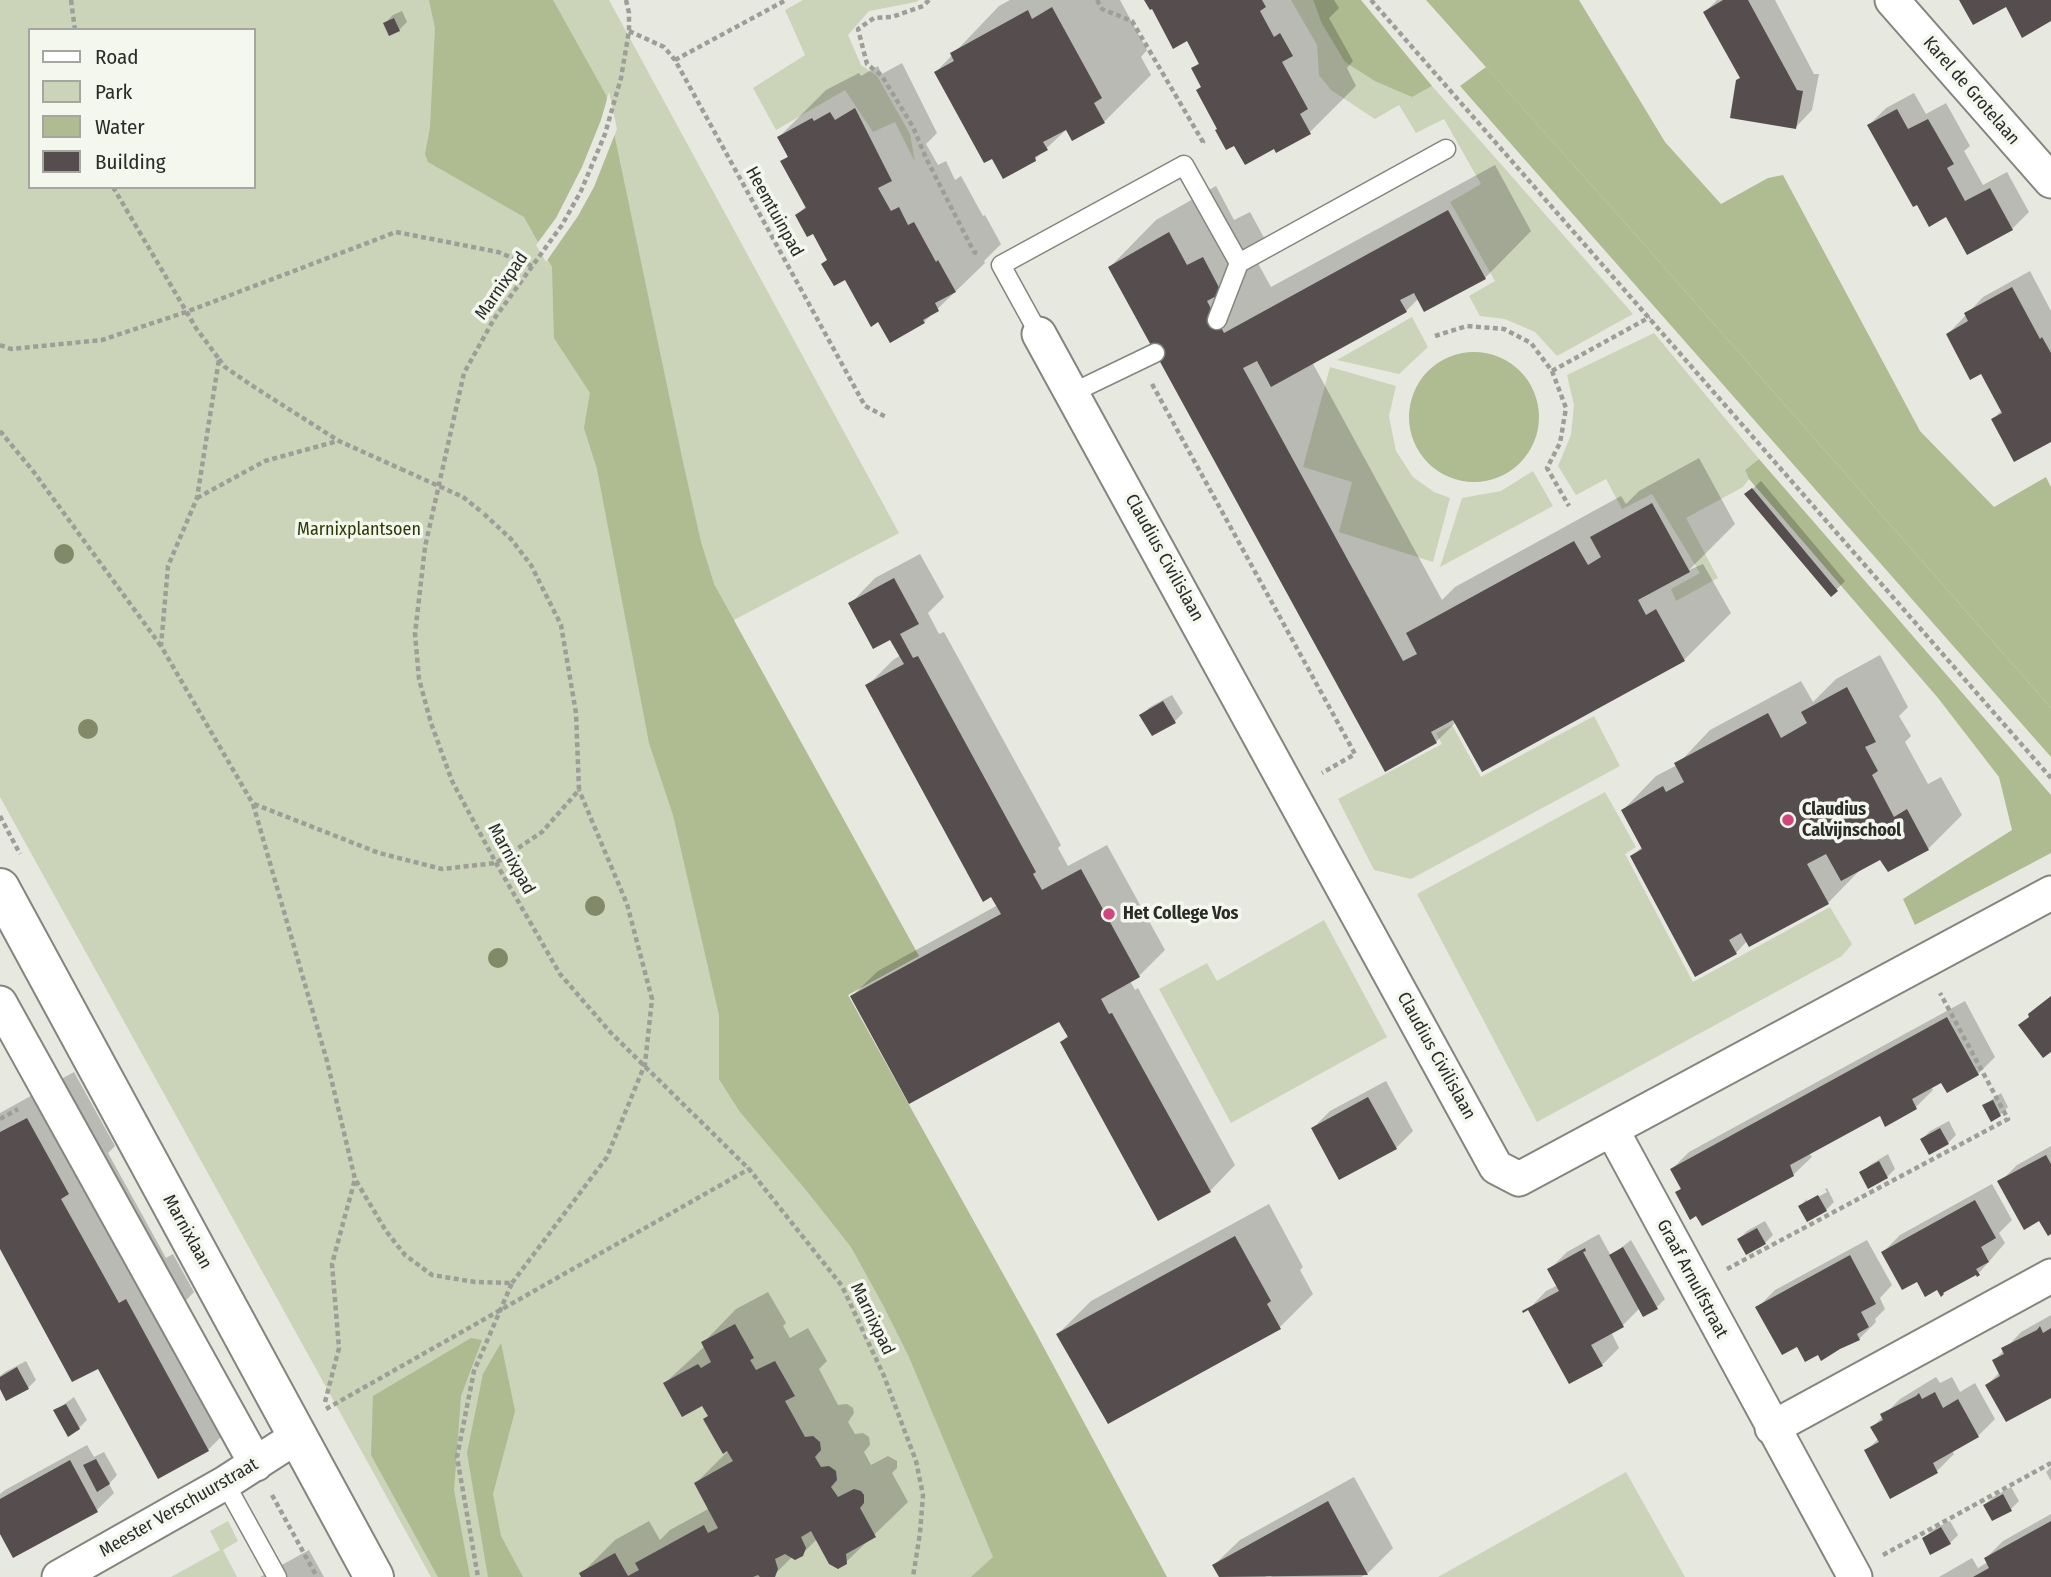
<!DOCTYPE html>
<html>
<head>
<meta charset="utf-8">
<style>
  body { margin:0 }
  #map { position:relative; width:2051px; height:1577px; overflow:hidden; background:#e7e9e0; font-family:"Fira Sans Condensed",sans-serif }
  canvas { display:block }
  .legend { position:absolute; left:28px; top:28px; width:228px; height:161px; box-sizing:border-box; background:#f4f7ee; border:2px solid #a4a69f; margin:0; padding:9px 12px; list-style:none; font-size:21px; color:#2b2c29 }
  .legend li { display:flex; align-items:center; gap:14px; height:35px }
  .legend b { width:35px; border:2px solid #a4a69f }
</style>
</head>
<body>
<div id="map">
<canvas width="2051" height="1577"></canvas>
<ul class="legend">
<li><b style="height:9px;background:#fff"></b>Road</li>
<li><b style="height:19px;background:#cbd3b8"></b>Park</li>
<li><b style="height:19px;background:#afbb90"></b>Water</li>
<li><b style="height:19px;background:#564d4f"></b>Building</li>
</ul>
</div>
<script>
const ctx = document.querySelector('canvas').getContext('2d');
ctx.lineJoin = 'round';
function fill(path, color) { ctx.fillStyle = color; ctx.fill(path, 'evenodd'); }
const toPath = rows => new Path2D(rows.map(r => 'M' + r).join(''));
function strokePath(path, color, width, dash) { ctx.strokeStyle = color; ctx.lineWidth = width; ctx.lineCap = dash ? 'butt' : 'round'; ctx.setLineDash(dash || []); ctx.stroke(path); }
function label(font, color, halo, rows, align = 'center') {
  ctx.font = font + ' "Fira Sans Condensed",sans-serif'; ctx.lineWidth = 7; ctx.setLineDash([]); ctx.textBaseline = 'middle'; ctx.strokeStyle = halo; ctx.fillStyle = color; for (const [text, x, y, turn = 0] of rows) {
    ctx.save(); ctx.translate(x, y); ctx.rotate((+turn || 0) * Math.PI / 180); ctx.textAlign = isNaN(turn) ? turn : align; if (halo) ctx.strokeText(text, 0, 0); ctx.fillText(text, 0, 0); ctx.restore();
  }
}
fill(toPath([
  [0,0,609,0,899,533,734,620,649,743,1038,1577,431,1577,0,797],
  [30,30,254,30,254,187,30,187],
  [803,0,919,0,916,2,869,11,848,35,861,65,877,76,910,134,915,162,895,122,873,132,845,90,776,130,753,88,805,55,785,10],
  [1291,0,1313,0,1321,22,1411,97,1432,86,1633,314,1557,356,1535,332,1505,319,1480,316,1469,296,1495,281,1450,202,1481,184,1444,119,1416,133,1399,105,1375,119,1331,90,1319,75,1317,45],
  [1412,317,1428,347,1399,374,1337,360],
  [1654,333,1759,459,1745,470,1749,479,1743,487,1686,518,1718,578,1676,601,1671,589,1700,573,1652,494,1622,509,1606,479,1576,495,1558,466,1571,435,1574,405,1567,375],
  [1330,367,1396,386,1389,416,1396,451,1413,477,1434,492,1450,498,1433,562,1339,532,1352,482,1303,467],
  [1533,471,1553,506,1440,567,1462,498,1501,491],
  [1594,716,1620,766,1411,879,1374,870,1338,799,1442,744,1436,733,1452,725,1481,777],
  [1605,792,1636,847,1625,854,1693,982,1830,907,1852,944,1842,956,1537,1122,1417,894],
  [1324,920,1387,1037,1231,1123,1159,989,1207,963,1217,981],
  [1626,1472,1685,1577,1438,1577],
  [228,1521,238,1541,223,1550,237,1577,171,1577,220,1550,210,1531]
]), '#cbd3b8');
fill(toPath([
  [1313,0,1361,0,1432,86,1412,97,1375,81,1345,62,1321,22],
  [1486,67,1635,234,2051,708,2051,757,1460,86],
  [1759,459,2051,795,2051,853,1915,925,1903,899,2012,830,1999,777,1938,698,1749,479,1745,470],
  [471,1338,482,1340,461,1396,454,1490,470,1577,438,1577,371,1455,373,1396],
  [501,1343,515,1411,493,1494,501,1536,523,1577,488,1577,467,1453,483,1374]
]), '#aeba8f');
fill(toPath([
  [429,0,553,0,606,95,683,462,701,542,714,584,919,956,848,995,1036,1333,1167,1577,971,1577,993,1557,909,1357,883,1305,851,1247,806,1190,740,1112,719,1079,719,1015,673,815,649,743,597,469,584,428,590,393,554,338,552,267,524,217,428,162,425,154,430,128,435,28],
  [1426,0,1579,0,1665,142,1721,204,1768,178,1783,175,1920,431,1994,507,2046,477,2051,487,2051,708,1635,234],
  '1409 417a65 65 0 1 1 130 0a65 65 0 1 1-130 0Z'
]), '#afbb90');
fill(toPath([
  [609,92,617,129,594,187,578,216,546,262,536,245,556,218,582,167,601,120]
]), '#e7e9e0');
fill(toPath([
  [1010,0,1120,0,1147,50,1141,57,1151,75,1104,122,1067,129,1035,159,936,72,999,6],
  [1146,0,1334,0,1339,8,1329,18,1353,61,1347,68,1356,86,1310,132,1274,147,1234,143,1219,128,1193,68,1200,62,1187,39],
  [1717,0,1775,0,1814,74,1819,74,1812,110,1795,128,1742,77,1705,12],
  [402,11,407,22,399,30,385,23,393,15],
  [902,63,937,133,926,144,938,165,946,161,955,180,961,176,983,216,985,215,1001,244,984,261,985,263,924,322,845,277,829,259,814,231,797,215,806,206,782,162,789,155,779,137,826,90,859,73,861,76,878,66,882,74],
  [1914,93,1926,114,1946,103,1970,146,1964,151,1983,185,2007,172,2029,212,2012,229,1947,214,1869,125,1886,108],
  [1495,165,1531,231,1485,278,1419,298,1406,311,1312,362,1442,600,1455,587,1621,496,1626,504,1639,491,1699,458,1735,524,1689,570,1703,564,1731,613,1684,660,1456,722,1436,742,1110,267,1156,220,1216,186,1234,220,1250,212,1268,245,1255,258,1271,287],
  [2030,271,2051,311,2051,440,1993,419,2002,410,1982,371,1948,334,1983,297],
  [1761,481,1845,581,1831,595,1747,494],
  [920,554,944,597,928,613,939,634,944,632,1061,845,1058,848,1068,866,1107,845,1165,950,1139,976,1130,981,1135,990,1138,988,1235,1165,1210,1191,1062,1042,1068,1035,1060,1019,852,996,878,971,998,905,867,686,893,660,901,655,891,637,850,604,875,578],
  [1880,655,1908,707,1899,716,1911,736,1905,742,1928,784,1941,777,1962,815,1928,849,1881,857,1861,869,1828,903,1747,941,1736,953,1632,856,1643,846,1623,810,1656,776,1677,765,1710,730,1801,681,1813,702,1836,679],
  [1172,695,1183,713,1175,721,1141,715,1150,707],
  [1965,1001,1995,1057,1978,1074,1941,1081,1931,1086,1933,1090,1916,1107,1886,1124,1880,1114,1809,1153,1812,1157,1794,1174,1702,1224,1677,1192,1682,1187,1672,1169,1689,1152],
  [74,1072,115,1146,108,1153,166,1258,173,1254,194,1292,165,1322,225,1433,208,1450,98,1366,0,1245,0,1113],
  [1386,1081,1413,1131,1396,1148,1313,1128,1330,1111],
  [2001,1093,2008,1107,2000,1115,1984,1105],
  [1949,1121,1956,1135,1948,1143,1922,1139,1930,1131],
  [2051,1146,2051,1233,2040,1219,2000,1182,2017,1165],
  [1888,1154,1895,1169,1887,1177,1862,1173,1870,1165],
  [1992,1184,2012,1220,1999,1233,2005,1243,1979,1273,1948,1288,1942,1294,1938,1288,1883,1252,1900,1235],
  [1827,1188,1834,1202,1826,1210,1800,1206,1807,1199,1807,1203,1827,1192,1825,1189,1808,1199],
  [1269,1204,1303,1267,1300,1270,1313,1294,1280,1327,1058,1334,1091,1301],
  [1765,1221,1773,1235,1765,1243,1739,1239,1747,1231],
  [1599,1234,1611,1256,1631,1240,1665,1299,1657,1307,1640,1308,1622,1326,1611,1332,1619,1348,1602,1365,1529,1309,1546,1291,1558,1285,1550,1269,1567,1252],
  [1867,1240,1892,1285,1880,1298,1885,1309,1875,1319,1876,1322,1859,1339,1798,1345,1758,1307,1775,1290],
  [768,1292,786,1323,783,1326,790,1338,808,1328,827,1361,819,1369,838,1405,847,1404,853,1408,854,1413,848,1422,855,1434,863,1433,869,1437,870,1445,864,1452,871,1465,888,1456,897,1461,897,1468,892,1473,908,1502,846,1562,817,1539,802,1554,792,1557,772,1577,583,1577,581,1574,615,1540,649,1521,660,1540,670,1530,710,1508,696,1483,731,1448,703,1404,665,1383,705,1346,703,1343,736,1309],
  [2051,1315,2051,1396,1987,1385,2000,1372,1994,1361,2004,1350,2021,1332],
  [26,1361,36,1380,28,1388,0,1386,0,1376,5,1372],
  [1936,1377,1940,1383,1952,1377,1960,1392,1975,1383,1995,1419,1978,1436,1952,1450,1954,1454,1937,1471,1866,1451,1879,1438,1873,1427,1883,1416,1900,1399],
  [74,1397,87,1420,79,1428,55,1411],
  [87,1445,94,1457,104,1452,117,1475,109,1484,114,1493,97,1510,0,1530,0,1494,5,1490],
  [2051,1467,2051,1481,2046,1472],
  [1354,1477,1393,1548,1367,1574,1361,1577,1272,1577,1270,1574,1265,1577,1221,1577,1214,1565,1240,1540],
  [2011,1487,2019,1501,2011,1509,1993,1519,1985,1505,1993,1497],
  [2051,1514,2051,1577,1939,1577,1972,1558,1978,1568,1988,1562,1986,1558,2003,1541],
  [1950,1521,1958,1535,1950,1543,1924,1539,1932,1530],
  [309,1550,324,1577,260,1577]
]), '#0003');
fill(toPath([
  [1144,0,1262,0,1266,7,1260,11,1274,37,1280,33,1293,56,1282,62,1308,109,1300,114,1311,134,1276,153,1274,149,1245,165,1234,146,1226,150,1215,130,1217,129,1196,90,1201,87,1191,68,1199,64,1187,41,1173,49,1152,9,1150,10],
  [1723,0,1748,0,1797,90,1803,91,1796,129,1730,118,1736,80,1740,78,1703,12],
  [1959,0,2051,0,2051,21,2022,38,2006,7,1973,25],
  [1052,7,1102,98,1094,103,1105,123,1072,141,1066,130,1043,142,1048,150,1035,157,1036,161,1003,179,992,159,984,163,934,72,954,61,950,53,1028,10,1032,19],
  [394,18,400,31,389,36,383,23],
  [855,108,892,181,878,188,891,211,899,207,908,225,914,222,936,262,938,260,956,292,935,303,939,311,923,320,925,323,890,343,878,322,871,327,845,280,834,286,821,264,827,260,813,234,807,237,795,215,806,208,780,161,788,157,777,137,812,118,814,121,830,112,835,120],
  [1897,109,1908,129,1928,119,1954,164,1947,168,1965,201,1990,188,2013,230,1967,255,1946,217,1929,227,1917,205,1913,207,1867,125],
  [1448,210,1486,279,1424,312,1414,293,1400,300,1407,312,1271,387,1257,361,1243,368,1403,661,1417,654,1406,633,1574,541,1588,565,1601,557,1590,537,1652,503,1690,572,1638,600,1646,615,1656,609,1685,661,1482,772,1453,720,1431,732,1437,743,1385,772,1108,267,1169,232,1187,265,1203,257,1222,293,1207,301,1224,333],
  [2012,287,2040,339,2042,337,2051,353,2051,442,2014,462,1991,419,2002,413,1981,374,1970,380,1946,334,1968,321,1964,313],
  [1752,488,1838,591,1831,597,1744,494],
  [894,578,919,624,900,634,913,658,918,656,1036,872,1033,874,1042,890,1081,869,1140,977,1101,999,1109,1014,1112,1013,1211,1192,1158,1221,1060,1042,1068,1037,1059,1022,909,1104,850,996,1001,914,991,897,983,902,865,685,904,664,890,640,873,649,848,603],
  [1847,687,1876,742,1865,747,1878,771,1872,775,1894,817,1907,809,1929,850,1888,872,1880,860,1841,881,1826,854,1807,864,1829,904,1749,947,1741,933,1729,940,1737,954,1695,977,1630,856,1642,849,1621,810,1663,786,1666,792,1684,782,1674,763,1768,713,1781,738,1807,723,1801,712],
  [1163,701,1176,723,1152,736,1139,715],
  [2051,996,2051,1052,2043,1058,2018,1025,2029,1017,2028,1014],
  [1947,1017,1979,1075,1947,1093,1941,1083,1912,1099,1917,1109,1885,1127,1880,1116,1790,1165,1794,1176,1702,1226,1696,1216,1690,1220,1675,1192,1681,1189,1670,1169],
  [1368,1097,1397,1149,1339,1180,1311,1128],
  [1993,1100,2001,1116,1991,1122,1982,1105],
  [27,1118,69,1194,61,1199,119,1303,126,1299,209,1451,158,1479,98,1369,72,1382,0,1249,0,1132],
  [1940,1128,1949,1144,1929,1155,1920,1139],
  [2046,1155,2051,1164,2051,1234,2048,1236,2039,1221,2024,1230,1997,1181],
  [1879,1161,1888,1178,1868,1189,1859,1172],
  [1818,1195,1827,1211,1807,1222,1798,1206],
  [1975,1200,1996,1238,1981,1247,1989,1262,1976,1269,1980,1275,1977,1277,1976,1275,1943,1293,1944,1294,1941,1297,1937,1290,1925,1297,1917,1282,1902,1290,1881,1252],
  [1757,1228,1766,1244,1746,1255,1737,1239],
  [1235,1236,1271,1301,1267,1304,1281,1329,1108,1424,1056,1334],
  [1623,1247,1658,1309,1643,1317,1609,1255],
  [1585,1248,1586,1251,1583,1252,1624,1327,1591,1345,1603,1366,1569,1384,1528,1310,1523,1313,1522,1311,1559,1291,1547,1269],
  [1850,1255,1876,1304,1861,1312,1869,1327,1857,1334,1860,1340,1840,1349,1821,1361,1818,1355,1805,1362,1797,1347,1782,1355,1755,1307],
  [735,1324,754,1358,750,1360,756,1370,775,1361,795,1396,785,1401,805,1437,813,1436,820,1442,821,1450,815,1457,821,1467,829,1466,836,1471,837,1480,831,1487,838,1497,854,1489,861,1491,864,1495,864,1503,860,1508,876,1537,846,1554,847,1564,838,1569,829,1564,811,1531,801,1537,806,1548,803,1556,795,1560,785,1554,775,1559,778,1569,775,1577,760,1577,758,1575,753,1577,581,1577,579,1573,615,1553,628,1576,639,1570,635,1563,704,1525,708,1533,718,1528,694,1483,733,1461,727,1451,723,1454,703,1419,708,1416,702,1406,682,1417,663,1383,698,1364,701,1368,711,1362,701,1342],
  [2040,1326,2043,1333,2051,1328,2051,1398,2006,1422,1985,1385,2000,1376,1992,1360,2004,1354,2001,1348,2037,1330],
  [17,1367,29,1389,6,1401,0,1389,0,1377],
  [1935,1392,1943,1408,1958,1399,1979,1437,1933,1463,1938,1473,1890,1499,1864,1450,1879,1442,1870,1427,1883,1420,1880,1414,1916,1396,1919,1393,1922,1399],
  [66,1404,80,1429,68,1437,53,1410],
  [96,1459,110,1484,97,1492,83,1465],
  [70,1460,98,1512,13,1558,0,1534,0,1499],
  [2003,1494,2012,1511,1992,1521,1983,1505],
  [1328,1501,1368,1575,1219,1577,1212,1565],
  [2051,1521,2051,1577,1973,1577,1989,1568,1984,1558],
  [1941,1527,1951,1544,1930,1555,1922,1538]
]), '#564d4f');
const service = toPath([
  [1217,320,1239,263,1446,149],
  [1039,334,1001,265,1184,165,1239,263],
  [1072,393,1155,353],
  [225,1483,277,1577]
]);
const minor = toPath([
  [1892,0,2051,181],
  [1039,334,1496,1167,1519,1179,2051,893],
  [0,1003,256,1464],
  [1612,1130,1855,1577],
  [1772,1428,2051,1276],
  [59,1577,225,1483,298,1436]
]);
const tertiary = toPath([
  [0,888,374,1577]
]);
strokePath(service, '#83867e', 21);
strokePath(minor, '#83867e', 37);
strokePath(tertiary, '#83867e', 42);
strokePath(toPath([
  [71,0,75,30],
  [626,0,629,13,629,31,621,78,605,134,581,191,562,225,494,319,464,373,425,547,415,634,419,679,431,723,452,781,496,863,560,974,611,1033,749,1169,842,1286,884,1376,916,1461,923,1495,920,1533,913,1577],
  [929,0,923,6,892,17,874,18,858,29,867,64,882,76,913,127,926,158,974,252,977,253],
  [1097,0,1102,9,1132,21,1203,142,1202,144],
  [1371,0,2051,778],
  [629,31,664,47,675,60,865,406,886,417],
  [675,60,786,0],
  [113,187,196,328,219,359,197,498,168,566,161,646,253,804,327,1061,355,1179,386,1231,405,1255,432,1275,475,1282,512,1283,474,1371,457,1457,478,1577],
  [1435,336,1467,326,1504,329,1531,343,1552,371,1566,408,1560,443,1547,468,1569,506],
  [0,345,11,349,102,340,186,312,396,232,498,252,532,266],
  [219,359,225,367,251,385,339,441,401,469],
  [1552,371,1650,317],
  [1152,384,1355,754,1322,773],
  [0,431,33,471,161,646],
  [197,498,265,461,338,441],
  [254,804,379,853,442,869,496,863,542,832,579,790,576,713,561,625,531,565,511,539,483,513],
  [0,816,20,854],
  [0,1119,18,1109],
  [1727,1269,2008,1119,1940,993],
  [512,1283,607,1157,645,1064,652,999,627,904,579,790],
  [325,1402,339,1348,332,1264,355,1179],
  [326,1409,749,1169],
  [272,1495,317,1577],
  [1883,1555,2051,1463]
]), '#9d9e98', 4.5, [5, 3.5]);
strokePath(service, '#fff', 18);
strokePath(minor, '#fff', 33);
strokePath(tertiary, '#fff', 38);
strokePath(toPath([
  [401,469,463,497,483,513]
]), '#9d9e98', 4.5, [5, 3.5]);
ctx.fillStyle = '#828968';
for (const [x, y] of [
  [64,554],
  [88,729],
  [595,906],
  [498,958]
]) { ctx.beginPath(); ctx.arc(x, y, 10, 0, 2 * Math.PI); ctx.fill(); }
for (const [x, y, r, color] of [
  [1788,820,7,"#cf457c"],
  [1109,914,7,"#cf457c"]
]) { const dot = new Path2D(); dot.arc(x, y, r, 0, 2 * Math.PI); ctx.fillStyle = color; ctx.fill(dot); strokePath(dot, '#f4f7ee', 2.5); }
label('18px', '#2b2c29', '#f4f7ee', [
  ["Karel de Grotelaan",1971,91,49],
  ["Heemtuinpad",774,212,61],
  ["Marnixpad",502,286,-55],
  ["Claudius Civilislaan",1164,558,61],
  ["Marnixpad",511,859,61],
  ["Claudius Civilislaan",1436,1056,61],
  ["Marnixlaan",187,1232,61],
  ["Graaf Arnulfstraat",1692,1279,62],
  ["Marnixpad",872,1319,64],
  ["Meester Verschuurstraat",179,1508,-30]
]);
label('18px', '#303a06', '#f4f7ee', [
  ["Marnixplantsoen",359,530]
]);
label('bold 18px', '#2b2c29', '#f4f7ee', [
  ["Claudius",1802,810],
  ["Calvijnschool",1802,831],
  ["Het College Vos",1123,914]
], 'left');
</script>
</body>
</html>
